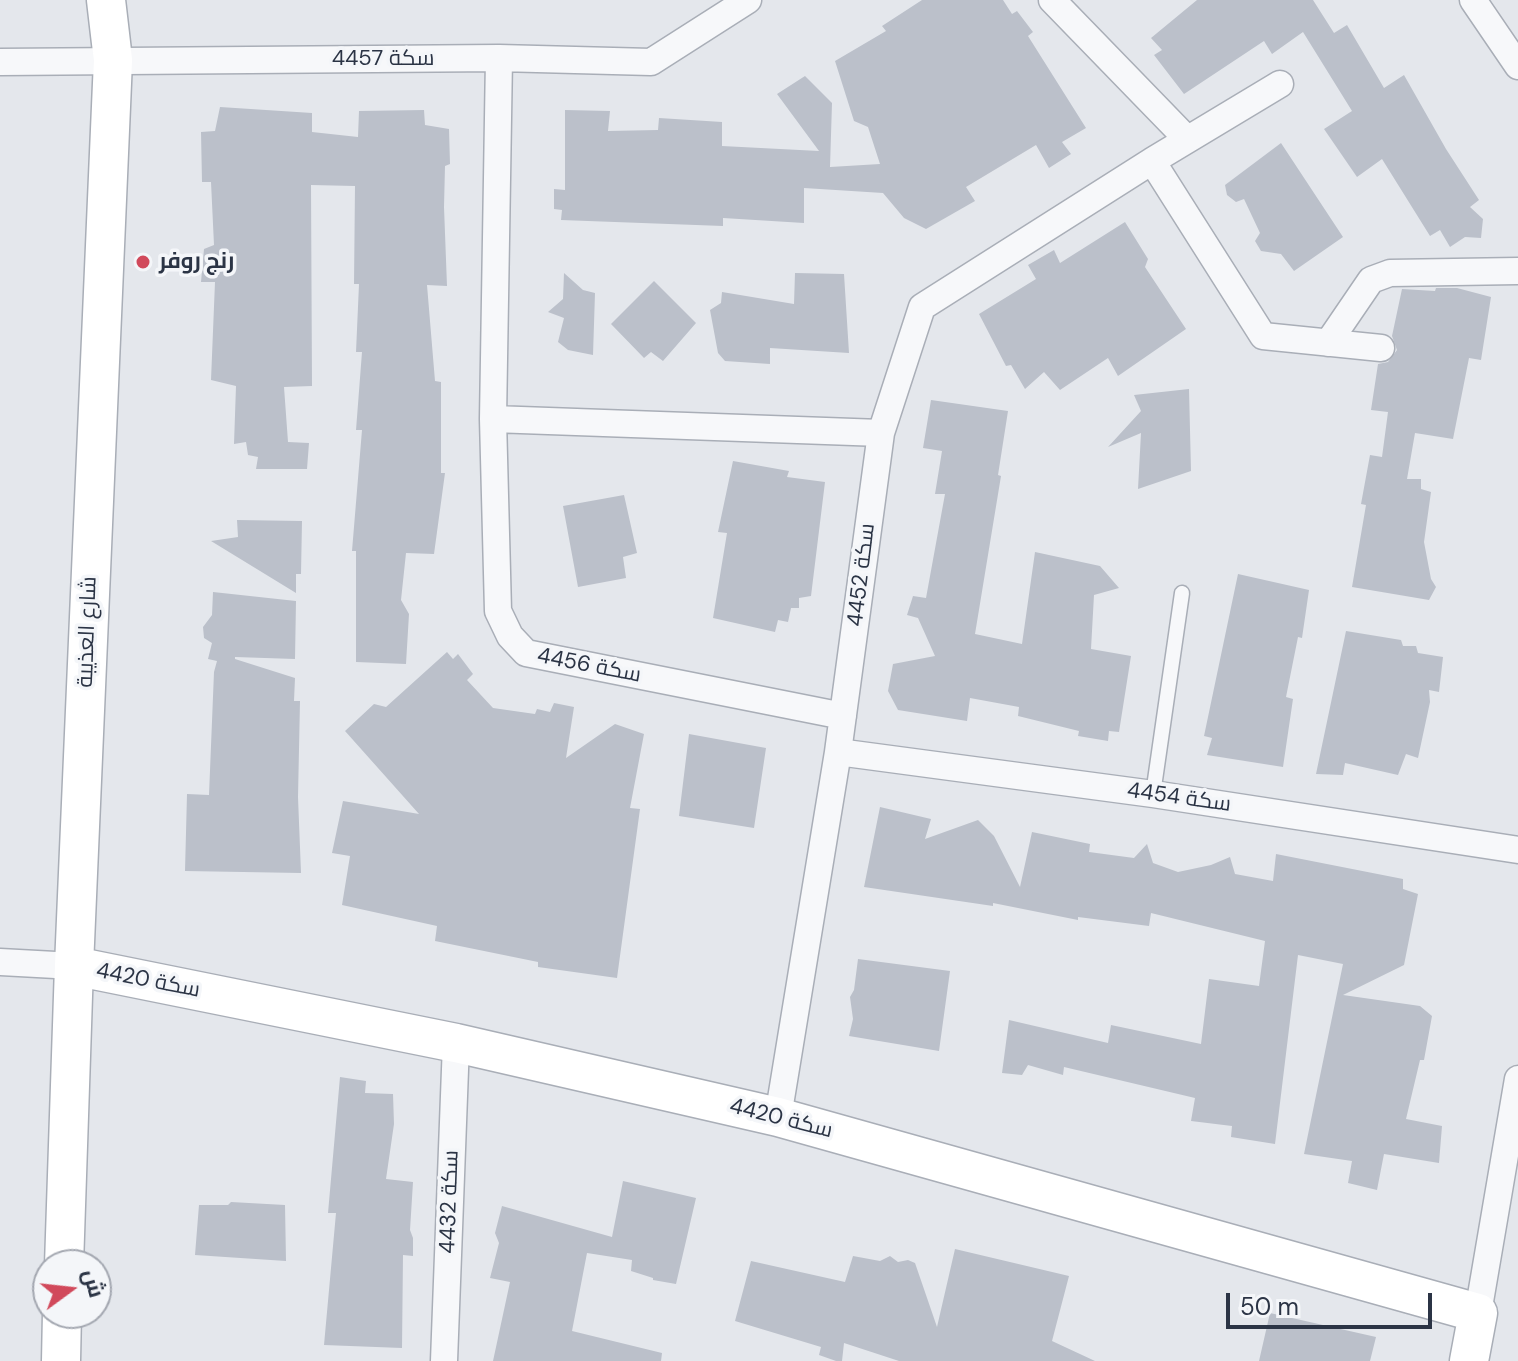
<!DOCTYPE html>
<html>
<head>
<meta charset="utf-8">
<style>
  body { margin:0 }
  #map { position:relative; width:1518px; height:1361px; overflow:hidden; background:#e4e7ec; font-family:"DM Sans",Cairo,sans-serif }
  canvas { display:block }
  .north { position:absolute; left:32px; top:1249px; width:80px; height:80px; box-sizing:border-box; background:#f4f6f9; border:2px solid #a4a8b1; border-radius:50%; rotate:75deg; font-size:22px; font-weight:700; line-height:32px; text-align:center; color:#2b3445 }
  .north::after { content:''; display:block; margin:auto; width:28px; height:36px; background:#d1495b; clip-path:polygon(50% 0,100% 100%,50% 72%,0 100%) }
  .scale { position:absolute; left:1226px; top:1293px; width:206px; height:36px; box-sizing:border-box; border:4px solid #2b3445; border-top:0; padding-left:10px; font-size:24px; line-height:28px; white-space:nowrap; color:#2b3445; -webkit-text-stroke:6px #f4f6f9; paint-order:stroke }
</style>
</head>
<body>
<div id="map">
<canvas width="1518" height="1361"></canvas>
<div class="north">ش</div>
<div class="scale">50 m</div>
</div>
<script>
const ctx = document.querySelector('canvas').getContext('2d');
ctx.lineJoin = 'round';
function fill(path, color) { ctx.fillStyle = color; ctx.fill(path, 'evenodd'); }
const toPath = rows => new Path2D(rows.map(r => 'M' + r).join(''));
function strokePath(path, color, width, dash) { ctx.strokeStyle = color; ctx.lineWidth = width; ctx.lineCap = dash ? 'butt' : 'round'; ctx.setLineDash(dash || []); ctx.stroke(path); }
function label(font, color, halo, rows, align = 'center') {
  ctx.font = font + ' "DM Sans",Cairo,sans-serif'; ctx.lineWidth = 7; ctx.setLineDash([]); ctx.textBaseline = 'middle'; ctx.strokeStyle = halo; ctx.fillStyle = color; for (const [text, x, y, turn = 0] of rows) {
    ctx.save(); ctx.translate(x, y); ctx.rotate((+turn || 0) * Math.PI / 180); ctx.textAlign = isNaN(turn) ? turn : align; if (halo) ctx.strokeText(text, 0, 0); ctx.fillText(text, 0, 0); ctx.restore();
  }
}
fill(toPath([
  [922,0,1003,0,1012,14,1017,11,1033,32,1028,36,1086,128,1062,142,1071,154,1049,168,1036,145,966,187,975,201,926,229,904,218,883,193,804,188,804,223,723,218,723,226,561,220,562,210,554,209,554,189,565,190,565,110,610,111,608,131,658,130,659,118,722,122,722,146,819,151,777,94,805,76,832,103,830,167,880,164,868,127,854,121,835,61,886,31,882,26],
  [1197,0,1313,0,1334,33,1347,25,1384,88,1404,75,1446,149,1479,200,1470,207,1483,219,1481,238,1465,237,1450,247,1440,230,1430,236,1382,159,1357,177,1324,129,1352,111,1303,32,1272,54,1264,41,1184,94,1154,55,1162,50,1151,38],
  [220,107,312,113,312,132,358,137,359,111,424,110,425,125,449,129,450,164,445,166,444,207,447,286,427,285,435,381,441,382,441,473,445,473,434,554,406,553,401,600,409,614,406,664,356,662,356,551,352,551,362,430,356,430,362,352,356,352,359,284,354,284,355,186,311,185,312,386,284,387,288,442,309,443,307,469,256,469,258,457,248,455,246,442,234,444,236,386,211,380,215,282,201,282,204,249,214,245,211,182,202,182,201,132,215,131],
  [1281,143,1343,237,1294,271,1281,254,1261,251,1255,241,1260,233,1244,199,1236,202,1227,195,1225,185],
  [1125,222,1148,259,1145,267,1186,329,1118,376,1108,358,1060,390,1044,372,1025,389,1011,365,1006,366,979,314,1036,279,1028,265,1054,250,1060,263],
  [564,273,583,290,595,293,593,355,568,350,558,342,564,318,548,312,563,299],
  [795,273,844,274,849,353,770,348,770,364,725,361,718,353,710,310,721,303,722,292,794,304],
  [654,281,696,323,663,361,651,352,644,358,611,324],
  [1436,288,1457,288,1491,297,1481,360,1469,358,1453,439,1415,433,1407,479,1421,479,1421,489,1431,492,1424,542,1431,579,1436,587,1429,600,1352,587,1366,505,1361,504,1370,455,1382,457,1388,412,1371,410,1378,364,1388,362,1397,350,1392,336,1402,289,1435,291],
  [1189,389,1191,471,1138,489,1141,433,1108,447,1141,411,1134,395],
  [931,400,1008,411,998,475,1001,476,975,634,1022,644,1035,552,1100,566,1119,588,1094,595,1091,649,1131,656,1119,732,1109,731,1108,741,1078,736,1079,731,1018,716,1019,707,970,698,967,721,898,710,888,691,893,664,935,656,918,618,907,615,913,596,926,598,945,494,935,494,942,451,923,448],
  [733,461,789,471,787,477,825,482,811,596,799,598,799,608,791,608,788,622,778,620,775,632,713,618,727,533,718,532],
  [624,495,637,553,623,557,626,578,578,587,563,506],
  [237,520,302,521,301,574,296,574,296,593,211,541,238,537],
  [1238,574,1309,590,1302,638,1298,637,1286,697,1293,699,1283,767,1207,755,1212,738,1204,736],
  [213,592,296,601,295,659,235,657,235,659,295,678,294,701,300,701,298,797,301,873,185,871,187,794,209,795,214,672,217,661,208,659,212,643,204,638,203,627,212,615],
  [1346,631,1401,640,1403,646,1416,646,1418,653,1443,657,1439,692,1429,690,1430,702,1418,758,1406,754,1398,775,1345,763,1343,775,1316,774],
  [447,652,453,659,458,654,473,674,467,680,493,708,535,714,537,709,550,712,554,703,574,707,566,758,615,724,644,734,630,808,640,809,617,978,538,967,538,962,435,941,437,926,342,905,350,856,332,853,343,801,419,814,345,731,374,704,386,707],
  [689,734,766,748,754,828,679,816],
  [880,807,931,819,925,839,978,820,994,836,1020,887,1032,832,1090,844,1089,852,1134,858,1147,844,1153,863,1178,872,1211,865,1230,857,1235,874,1273,881,1276,854,1403,879,1403,889,1418,894,1404,965,1343,995,1420,1006,1432,1016,1424,1060,1420,1060,1406,1119,1442,1126,1439,1163,1384,1154,1377,1190,1348,1183,1352,1161,1304,1154,1343,964,1298,955,1275,1144,1231,1137,1232,1126,1191,1121,1195,1098,1064,1067,1063,1075,1028,1065,1022,1075,1002,1073,1009,1020,1108,1043,1111,1025,1201,1044,1209,979,1259,986,1265,941,1151,913,1149,926,1078,917,1078,920,993,903,993,906,864,887],
  [858,959,950,971,939,1051,849,1036,853,1019,850,997,854,990],
  [340,1077,366,1081,365,1093,393,1094,394,1124,386,1179,413,1182,410,1230,413,1238,413,1256,403,1255,402,1348,324,1345,336,1213,328,1213],
  [623,1181,696,1198,676,1284,653,1280,653,1278,631,1271,632,1260,587,1253,572,1331,662,1353,661,1361,493,1361,510,1282,490,1278,499,1243,495,1233,502,1206,612,1237],
  [231,1202,285,1205,286,1261,195,1255,199,1205,228,1205],
  [955,1249,1069,1276,1052,1341,1095,1361,899,1361,844,1343,842,1361,836,1361,819,1355,821,1347,735,1321,751,1261,845,1282,853,1256,880,1261,890,1256,898,1262,908,1260,915,1263,937,1327],
  [1270,1313,1376,1337,1370,1361,1259,1361]
]), '#bbc0ca');
const lane = toPath([
  [1153,794,1182,593]
]);
const street = toPath([
  [1052,0,1187,139],
  [1473,0,1518,66],
  [499,58,493,419,498,611,510,636,526,653,843,716],
  [0,62,499,58,651,62,748,0],
  [1152,161,1263,336,1381,348],
  [1328,343,1371,280,1390,273,1518,271],
  [493,419,881,433],
  [838,752,1153,794,1518,850],
  [0,962,74,966],
  [778,1117,838,752,881,433,922,307,1152,161,1280,84],
  [1478,1313,1518,1079],
  [444,1361,456,1043]
]);
const secondary = toPath([
  [74,966,456,1043,778,1117,1478,1313,1469,1361],
  [64,1265,74,966,113,60,106,0],
  [61,1361,62,1313]
]);
strokePath(lane, '#a9aeb7', 17);
strokePath(street, '#a9aeb7', 29);
strokePath(secondary, '#a9aeb7', 41);
strokePath(lane, '#f7f8fa', 14);
strokePath(street, '#f7f8fa', 26);
strokePath(secondary, '#fff', 38);
for (const [x, y, r, color] of [
  [143,262,8,"#d1495b"]
]) { const dot = new Path2D(); dot.arc(x, y, r, 0, 2 * Math.PI); ctx.fillStyle = color; ctx.fill(dot); strokePath(dot, '#f4f6f9', 3); }
label('22px', '#2b3445', '#f4f6f9', [
  ["سكة 4457",383,59],
  ["سكة 4452",862,575,-83],
  ["شارع العذيبة",88,632,-88],
  ["سكة 4456",589,666,11],
  ["سكة 4454",1179,798,8],
  ["سكة 4420",148,981,11],
  ["سكة 4420",781,1119,14],
  ["سكة 4432",450,1202,-88]
]);
label('bold 22px', '#2b3445', '#f4f6f9', [
  ["رنج روفر",159,262]
], 'left');
</script>
</body>
</html>
